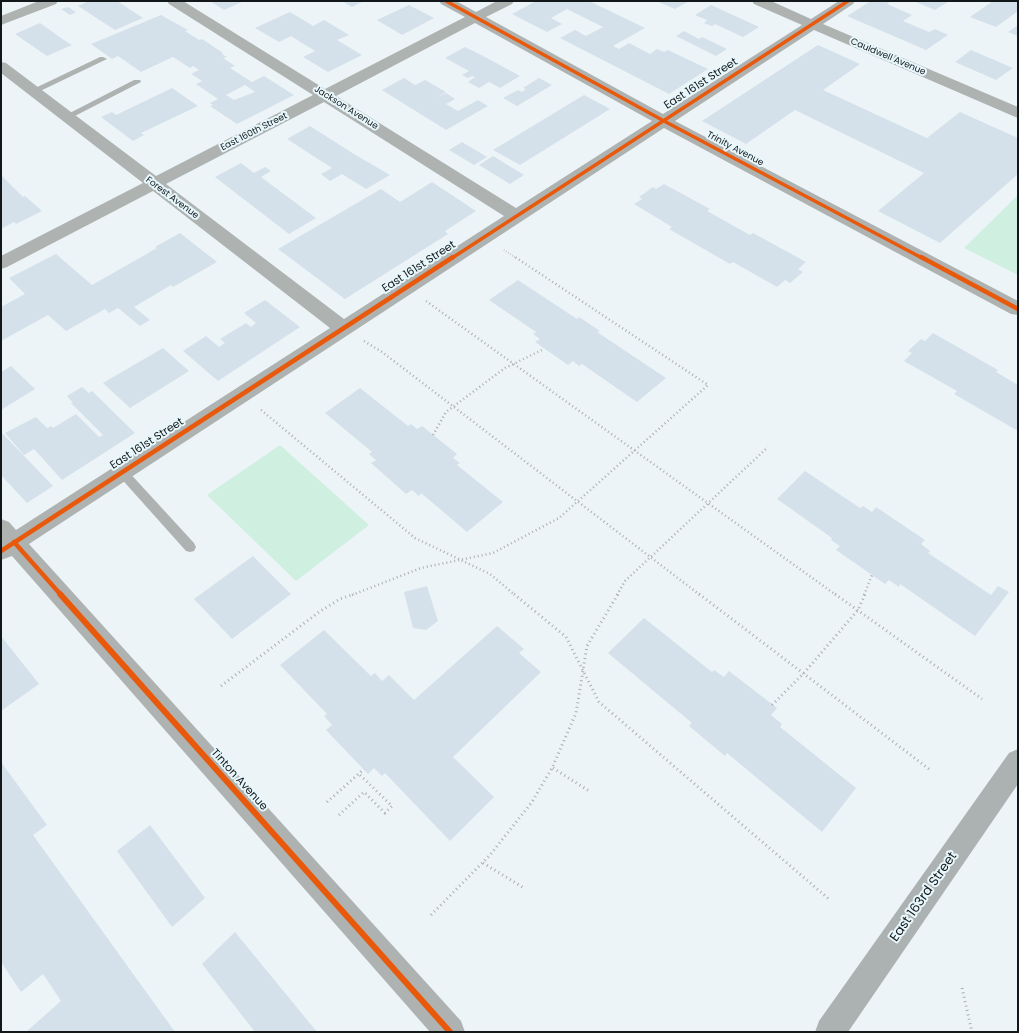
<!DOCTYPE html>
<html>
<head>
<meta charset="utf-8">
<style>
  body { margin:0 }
  #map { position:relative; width:1019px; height:1033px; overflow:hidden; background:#ecf4f7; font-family:Poppins,sans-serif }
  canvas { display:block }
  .frame { position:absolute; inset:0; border:2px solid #121719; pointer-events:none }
</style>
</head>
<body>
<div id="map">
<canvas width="1019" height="1033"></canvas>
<div class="frame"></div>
</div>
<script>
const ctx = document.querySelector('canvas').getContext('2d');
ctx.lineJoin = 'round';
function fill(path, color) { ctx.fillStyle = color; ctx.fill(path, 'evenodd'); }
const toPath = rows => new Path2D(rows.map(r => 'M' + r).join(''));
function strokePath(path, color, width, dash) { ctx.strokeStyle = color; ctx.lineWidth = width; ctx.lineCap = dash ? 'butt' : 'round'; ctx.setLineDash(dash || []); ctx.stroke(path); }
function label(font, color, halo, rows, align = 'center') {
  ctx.font = font + ' Poppins,sans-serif'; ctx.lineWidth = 4; ctx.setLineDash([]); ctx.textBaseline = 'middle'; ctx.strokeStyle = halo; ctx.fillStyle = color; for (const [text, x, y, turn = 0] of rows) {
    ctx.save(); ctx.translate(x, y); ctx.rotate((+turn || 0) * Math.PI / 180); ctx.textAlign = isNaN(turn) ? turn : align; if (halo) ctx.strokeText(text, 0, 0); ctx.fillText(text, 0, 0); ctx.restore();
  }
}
fill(toPath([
  [1018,195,1018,275,964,248],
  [280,445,369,525,296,581,207,495]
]), '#cfefe1');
fill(toPath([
  [89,1,117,1,143,18,115,30,78,6],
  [210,1,244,1,224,10],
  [342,1,364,1,352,7],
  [536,1,589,1,645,28,613,46,619,49,629,43,650,54,657,49,664,52,668,50,708,69,669,94,560,38,575,30,586,36,603,27,567,9,551,18,562,24,547,32,512,14],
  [656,1,689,1,675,9],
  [871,1,891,1,887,4,912,15,903,21,929,32,935,29,948,35,926,50,847,16],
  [913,1,946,1,948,2,935,10],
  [993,1,1018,1,1018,11,996,27,970,17],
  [409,5,434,18,402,35,377,20],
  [711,5,746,21,759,27,743,37,715,24,712,26,704,23,707,20,695,15],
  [68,7,76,12,70,15,61,9],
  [290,12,313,26,324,20,349,35,337,40,362,55,328,72,303,57,315,51,291,36,279,42,255,28],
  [161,15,188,30,185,31,199,40,202,39,223,53,222,54,227,57,223,58,235,66,230,68,252,82,264,76,294,95,237,124,210,106,213,105,210,103,218,99,196,84,202,81,191,74,199,70,193,66,190,68,173,57,141,72,118,56,112,59,91,44],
  [245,85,255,92,234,100,226,95],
  [40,23,64,40,72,45,47,56,15,34],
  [1018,25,1018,36,1008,32],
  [684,31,699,39,702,37,727,49,716,56,676,36],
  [818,45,860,64,823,90,927,138,960,112,1018,138,1018,174,940,243,878,211,924,173,795,110,746,144,702,121],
  [465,47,487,58,520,76,500,88,489,82,479,88,468,82,475,77,472,76,468,78,462,75,469,71,445,58],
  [971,50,1013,68,996,80,955,62],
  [404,78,415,85,425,80,446,92,436,98,446,93,455,99,446,104,458,111,478,100,488,106,446,130,382,90],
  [539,78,552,85,517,106,503,98,518,90,522,92,526,89,523,88],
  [172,88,198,106,141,133,144,135,133,141,101,117,112,112,116,115],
  [584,95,610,109,520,165,493,150],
  [310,126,354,154,390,175,366,189,342,174,330,181,321,174,332,168,287,139],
  [462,142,487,157,474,165,449,150],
  [493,156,524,175,510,184,479,165],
  [241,163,254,173,265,167,271,171,261,177,316,218,289,234,215,177],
  [1,175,23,197,25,196,42,211,16,224,14,222,1,229],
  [432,182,476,211,445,231,448,234,345,299,278,249,381,189,400,202],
  [664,184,710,209,707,211,750,235,753,233,806,262,798,269,803,272,790,283,785,280,777,287,733,262,730,264,669,229,672,227,634,204,642,199,639,197,653,187,656,189],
  [180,233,217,262,173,287,171,285,134,307,150,320,140,326,118,308,109,313,105,309,66,331,48,315,1,341,1,307,25,294,9,278,56,254,92,285,157,248,155,247],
  [518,280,577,319,579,317,600,331,597,332,666,378,637,402,582,364,579,366,573,361,568,365,535,342,540,339,533,334,536,332,489,300],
  [265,300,300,327,218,381,183,351,206,336,219,347,225,343,220,339,246,323,251,327,256,323,244,313],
  [933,333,998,370,996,372,1018,385,1018,431,954,394,957,391,904,361,912,353,908,351,921,339,925,341],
  [163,348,189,371,130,408,103,383],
  [11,366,35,389,1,410,1,372],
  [82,387,89,393,92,391,135,433,62,480,34,449,24,455,5,433,36,417,47,428,51,426,53,428,76,414,99,437,103,435,71,403,73,403,67,396],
  [360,388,408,426,411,424,417,429,422,426,457,454,453,458,460,463,457,465,503,502,467,532,421,493,419,496,412,490,406,494,371,463,376,460,369,454,372,452,325,413],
  [3,434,53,486,27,503,1,475,1,436],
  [805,471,860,508,863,506,872,512,876,507,925,540,921,544,930,551,928,553,991,595,998,586,1009,592,975,636,900,584,899,587,889,580,885,584,836,550,840,546,831,540,832,538,777,499],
  [253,556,291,594,232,639,194,599],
  [427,586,438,621,426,630,413,628,404,592],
  [644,618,712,672,714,670,724,677,729,671,777,708,771,715,782,724,780,727,856,788,822,832,727,753,725,756,689,726,692,723,608,653],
  [497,626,524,649,519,653,541,672,453,757,494,797,450,841,385,773,382,776,374,768,368,774,326,730,332,725,324,716,327,714,280,665,324,630,371,676,375,673,382,681,389,675,414,700],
  [1,636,39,684,1,711],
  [1,762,47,825,33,835,175,1032,26,1032,61,1001,43,974,21,992,1,962],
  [150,825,205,898,172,927,117,851],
  [235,932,317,1032,255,1032,202,964]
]), '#d4e0ea');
strokePath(toPath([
  [504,250,516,258]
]), '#abafb0', 2, [0.5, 2]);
strokePath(toPath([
  [426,301,836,595],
  [364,341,382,352,700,595],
  [261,410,415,538,490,574,515,595],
  [433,435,446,412,505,368,544,349],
  [352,595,421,568,493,553,559,518,708,385,515,257],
  [617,595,625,581,768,447],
  [864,595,872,575]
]), '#abafb0', 2.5, [1, 3]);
strokePath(toPath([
  [514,594,566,637,599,702,830,900],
  [699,594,929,769],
  [835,594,982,699],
  [221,686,319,612,340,599,354,594],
  [772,705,804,673,858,610,865,594],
  [553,768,589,791],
  [327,802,364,769],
  [339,815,364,792,385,813,392,806,359,774],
  [483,863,524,888],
  [431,915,490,855,532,802,552,768,576,713,587,646,618,594],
  [962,988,972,1032]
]), '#abafb0', 3, [1, 3.5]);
fill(toPath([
  [100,57,103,57,107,59,36,93,33,93,29,91,100,57],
  [134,80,140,80,141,82,69,119,63,119,62,117,134,80],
  [122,467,126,469,194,543,196,547,194,551,190,552,186,551,118,475,116,472,118,469,122,467]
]), '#aeb3b2');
fill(toPath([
  [39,1,58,1,56,4,1,25,1,16,39,1],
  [167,1,183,1,325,89,465,17,441,4,439,1,456,1,476,12,497,1,514,1,512,4,486,17,663,114,802,25,754,4,752,1,771,1,811,19,839,1,855,1,853,4,823,24,1018,107,1018,118,1013,116,814,30,675,121,1018,301,1018,315,1011,314,664,128,29,544,461,1021,465,1032,430,1032,12,556,1,560,1,519,9,522,16,530,330,328,153,191,7,267,1,269,1,256,143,183,1,73,1,62,6,63,156,176,313,95,169,4,167,1],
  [475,23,652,121,516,208,336,96,475,23],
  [324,102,504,216,344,319,166,184,324,102]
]), '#aeb3b2');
fill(toPath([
  [1018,749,1018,784,848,1032,815,1032,819,1021,1009,753,1018,749]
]), '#acb1b2');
strokePath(toPath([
  [446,1,664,121,922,258],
  [452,258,848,1]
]), '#e8590c', 3.5);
strokePath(toPath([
  [921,257,1018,309],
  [14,542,61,595],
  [1,551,453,257]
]), '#e8590c', 4.5);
strokePath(toPath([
  [60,594,450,1032]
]), '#e8590c', 6);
label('9px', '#121719', '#e7f7fc', [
  ["Cauldwell Avenue",888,57,23],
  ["Jackson Avenue",346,108,32],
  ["East 160th Street",254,132,-27],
  ["Trinity Avenue",735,149,28],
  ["Forest Avenue",172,198,37]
]);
label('11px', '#121719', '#e7f7fc', [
  ["East 161st Street",701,84,-33],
  ["East 161st Street",419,267,-33],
  ["East 161st Street",147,444,-33],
  ["Tinton Avenue",239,780,48]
]);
label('13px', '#121719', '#e7f7fc', [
  ["East 163rd Street",924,897,-55]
]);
</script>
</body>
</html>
